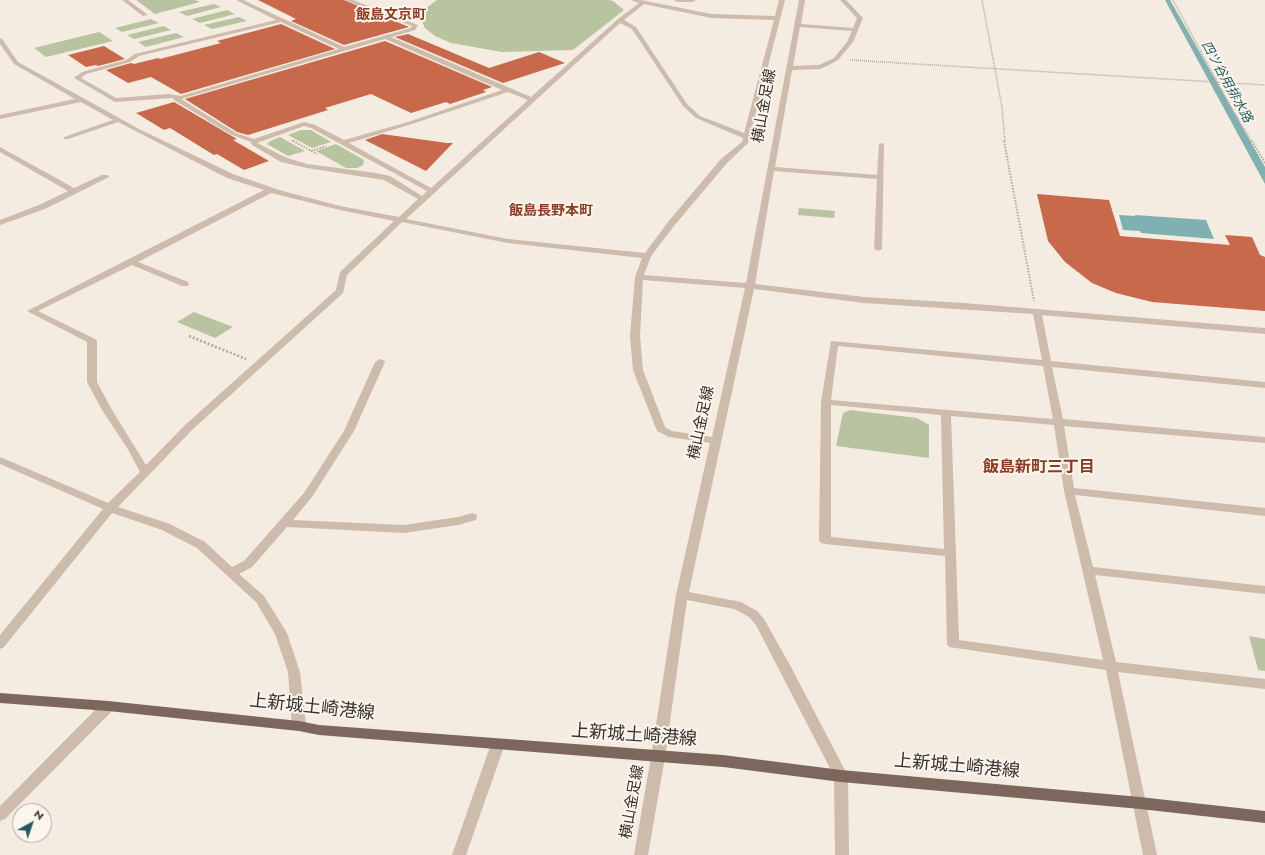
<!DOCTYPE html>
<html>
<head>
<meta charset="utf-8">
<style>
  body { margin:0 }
  #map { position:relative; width:1265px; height:855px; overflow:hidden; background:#f4ebe1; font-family:Jost,sans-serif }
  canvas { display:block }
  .north { position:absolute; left:12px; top:803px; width:40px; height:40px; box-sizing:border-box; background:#fbf5ee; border:1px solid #aea6a0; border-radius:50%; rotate:40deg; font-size:11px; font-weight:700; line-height:16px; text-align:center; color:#3b302b }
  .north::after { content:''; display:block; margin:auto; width:14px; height:18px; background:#1f5a5e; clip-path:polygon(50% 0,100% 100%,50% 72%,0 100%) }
</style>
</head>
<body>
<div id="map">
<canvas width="1265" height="855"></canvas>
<div class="north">N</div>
</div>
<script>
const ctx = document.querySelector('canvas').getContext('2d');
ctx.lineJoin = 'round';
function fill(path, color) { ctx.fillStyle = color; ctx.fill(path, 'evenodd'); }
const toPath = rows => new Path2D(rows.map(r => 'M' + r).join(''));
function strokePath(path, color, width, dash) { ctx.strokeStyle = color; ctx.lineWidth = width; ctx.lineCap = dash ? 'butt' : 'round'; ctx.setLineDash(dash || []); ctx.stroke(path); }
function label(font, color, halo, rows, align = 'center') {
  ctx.font = font + ' Jost,"Noto Sans JP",sans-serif'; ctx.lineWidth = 4; ctx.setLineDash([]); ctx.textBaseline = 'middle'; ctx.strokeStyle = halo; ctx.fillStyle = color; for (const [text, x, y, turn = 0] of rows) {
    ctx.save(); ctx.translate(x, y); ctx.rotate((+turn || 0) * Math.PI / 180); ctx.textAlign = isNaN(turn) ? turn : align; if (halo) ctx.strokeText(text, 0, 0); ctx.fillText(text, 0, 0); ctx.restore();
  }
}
fill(toPath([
  [136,0,195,0,200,2,155,14],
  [437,0,608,0,613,1,624,10,573,50,502,52,451,43,435,36,425,28,421,19,422,11],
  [214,4,221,7,187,16,179,12],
  [227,10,235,14,200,23,192,19],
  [239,17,247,21,212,29,204,25],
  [151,19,159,23,122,32,115,28],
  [164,26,171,30,134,39,127,35],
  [99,32,113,41,46,57,34,48],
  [176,33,184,37,146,47,138,42],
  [301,130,311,130,331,142,312,148,288,135],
  [280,137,305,151,288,156,267,144,270,141],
  [336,144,364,160,363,165,357,168,346,168,316,151],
  [799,208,835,211,834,218,798,215],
  [194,312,233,327,215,338,177,322],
  [850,410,917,418,929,425,929,458,836,446,843,413],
  [1249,636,1265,639,1265,671,1258,670]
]), '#b8c4a0');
fill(toPath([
  [1165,0,1170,0,1265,167,1265,184],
  [1119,215,1135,216,1135,215,1206,220,1214,239,1141,233,1140,231,1123,230]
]), '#7fb0b2');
fill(toPath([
  [258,0,344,0,409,27,344,45,291,21,296,19],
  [281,24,335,49,181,94,151,77,128,83,106,70,131,63,134,64,158,58,160,59,221,43,217,41],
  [408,34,489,68,539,52,565,63,503,83,395,37],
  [385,41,492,87,483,90,486,92,450,104,446,102,411,113,371,94,325,108,328,110,248,135,237,132,185,99],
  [104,46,125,59,98,66,96,65,86,67,68,55],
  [174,102,237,139,233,140,269,161,244,170,217,154,214,155,170,128,164,130,136,113],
  [382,134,447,143,453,143,426,171,365,140],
  [1037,194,1109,200,1120,236,1230,245,1225,235,1252,237,1260,255,1265,257,1265,311,1152,302,1116,293,1092,283,1065,262,1048,241]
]), '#c8694b');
strokePath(toPath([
  [982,0,1002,107,1005,142],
  [1173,0,1226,98,1252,142],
  [850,60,1265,85],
  [292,140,295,142]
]), '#b9a596', 1.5, [1, 1]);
strokePath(toPath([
  [293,141,317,154],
  [1004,141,1034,301],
  [1252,141,1265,163],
  [311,151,326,146]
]), '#b9a596', 2, [1.5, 1.5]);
strokePath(toPath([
  [189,336,246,359]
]), '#b9a596', 2.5, [2, 2]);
fill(toPath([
  [122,0,128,0,148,15,143,16,122,0],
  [236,0,243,0,344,47,411,28,412,26,345,0,353,0,418,25,415,30,391,37,531,97,618,19,639,3,630,0,641,0,711,14,775,16,779,0,785,0,748,143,727,163,674,226,651,256,644,275,746,283,799,0,805,0,801,24,853,28,857,18,840,0,846,0,863,18,853,42,838,60,829,65,820,69,792,70,775,167,877,175,879,144,884,143,882,249,878,251,874,249,877,179,774,171,755,284,864,297,964,303,1265,328,1265,334,1042,315,1051,361,1265,382,1265,388,1052,367,1063,419,1265,437,1265,443,1064,426,1074,488,1265,508,1265,516,1075,495,1093,567,1265,586,1265,594,1095,575,1116,662,1265,679,1265,689,1118,672,1157,855,1143,855,1106,670,949,647,947,644,945,556,825,544,821,543,819,540,821,402,831,341,1042,360,1033,314,864,303,754,289,689,592,741,602,757,611,764,619,791,667,848,776,849,855,835,855,834,776,756,625,749,617,734,609,687,600,665,757,648,855,634,855,651,757,676,595,710,443,669,437,657,431,633,370,630,336,635,277,642,258,508,243,402,222,347,275,343,293,193,429,118,507,170,524,205,542,232,567,244,561,304,493,344,431,375,362,380,359,383,360,385,362,354,431,312,497,293,520,404,525,458,517,472,513,476,514,477,517,476,520,458,525,404,533,287,527,252,567,239,574,264,596,287,633,300,672,306,726,304,730,299,731,294,730,292,726,288,672,275,634,256,602,197,548,162,530,112,513,4,647,0,649,0,635,103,509,0,464,0,457,108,503,140,472,129,451,102,410,87,382,87,342,27,311,264,190,227,178,118,122,68,139,64,139,64,137,113,120,81,102,0,119,0,115,75,99,14,64,0,44,0,38,2,39,18,62,139,129,233,174,279,190,340,206,399,217,418,199,384,180,307,168,281,162,252,145,251,142,232,135,174,100,173,98,115,102,74,78,82,72,126,60,135,54,276,20,236,0],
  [644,4,711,18,774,20,744,133,700,116,687,104,636,27,624,20,644,4],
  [281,22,339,49,181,96,168,94,116,98,81,78,86,74,130,62,139,56,281,22],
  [620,23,632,29,683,106,696,118,743,138,742,142,721,159,668,222,645,253,508,239,406,219,620,23],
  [800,27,852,31,847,42,834,58,819,65,793,66,800,27],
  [385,39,502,90,408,122,344,140,315,125,304,122,254,139,236,133,181,99,385,39],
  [508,92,528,100,431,188,349,143,412,124,508,92],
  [304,126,311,128,427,191,422,196,390,176,376,173,307,164,287,158,257,143,304,126],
  [271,193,340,210,394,221,340,272,336,290,185,425,146,465,112,410,97,382,97,341,95,339,38,311,132,265,182,286,188,286,189,284,188,282,138,262,271,193],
  [643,280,745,288,712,437,672,431,665,427,643,370,640,336,643,280],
  [838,346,1043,366,1053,419,831,400,838,346],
  [831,405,941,415,944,549,831,537,831,405],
  [951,416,1054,425,1064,491,1103,660,959,640,951,416],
  [674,0,696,0,693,2,677,2,674,0],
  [0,147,74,188,102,175,108,175,109,177,45,209,0,225,0,220,39,205,68,191,0,152,0,147],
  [108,701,113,702,115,706,113,710,5,819,0,821,0,806,103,702,108,701],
  [498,739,503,740,505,744,466,855,452,855,491,744,493,740,498,739]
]), '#cdbbac');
fill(toPath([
  [0,693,108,701,299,721,319,725,723,755,841,770,1140,797,1265,811,1265,823,1140,809,841,782,723,767,319,735,299,731,108,711,0,703,0,693]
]), '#7d675c');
label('italic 13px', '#1f5a5e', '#fbf5ee', [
  ["四ツ谷用排水路",1226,82,61]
]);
label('bold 14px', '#8c3b22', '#fbf5ee', [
  ["飯島文京町",391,16],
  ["飯島長野本町",551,212]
]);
label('15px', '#3b302b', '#fbf5ee', [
  ["横山金足線",765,106,-80],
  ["横山金足線",702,423,-78],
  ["横山金足線",633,802,-80]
]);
label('bold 16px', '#8c3b22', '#fbf5ee', [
  ["飯島新町三丁目",1039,468]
]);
label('18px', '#3b302b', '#fbf5ee', [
  ["上新城土崎港線",312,708,6],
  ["上新城土崎港線",634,736,4],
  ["上新城土崎港線",957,767,5]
]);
</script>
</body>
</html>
